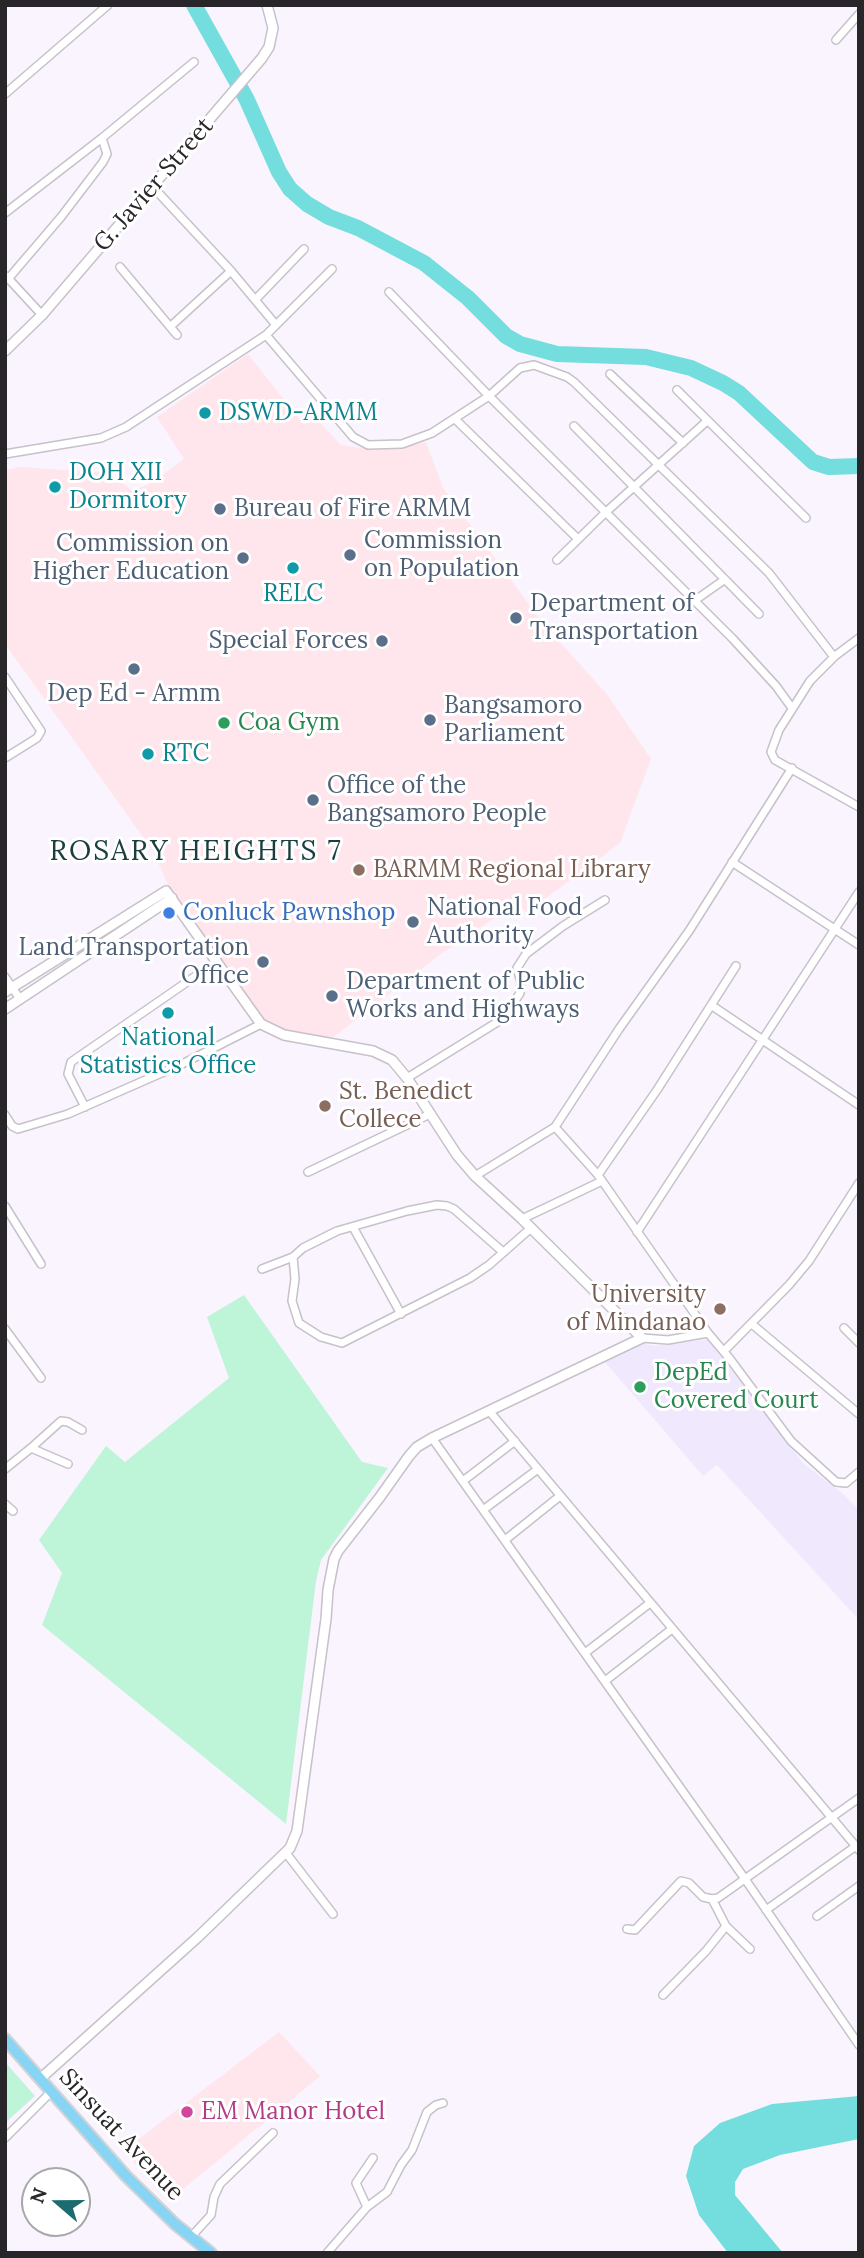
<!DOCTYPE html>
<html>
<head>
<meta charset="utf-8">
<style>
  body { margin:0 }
  #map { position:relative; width:864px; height:2258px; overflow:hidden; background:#faf4fe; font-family:Lora,serif }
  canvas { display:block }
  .frame { position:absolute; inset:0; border:7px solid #282629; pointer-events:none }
  .north { position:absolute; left:21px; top:2167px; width:70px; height:70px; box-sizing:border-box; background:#fff; border:2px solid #a9a8a9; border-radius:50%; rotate:290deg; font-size:19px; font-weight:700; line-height:28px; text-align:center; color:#282629 }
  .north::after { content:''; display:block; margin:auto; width:24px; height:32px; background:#1e6a71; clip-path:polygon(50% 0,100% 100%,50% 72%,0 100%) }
</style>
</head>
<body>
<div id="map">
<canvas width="864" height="2258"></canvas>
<div class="frame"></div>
<div class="north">N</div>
</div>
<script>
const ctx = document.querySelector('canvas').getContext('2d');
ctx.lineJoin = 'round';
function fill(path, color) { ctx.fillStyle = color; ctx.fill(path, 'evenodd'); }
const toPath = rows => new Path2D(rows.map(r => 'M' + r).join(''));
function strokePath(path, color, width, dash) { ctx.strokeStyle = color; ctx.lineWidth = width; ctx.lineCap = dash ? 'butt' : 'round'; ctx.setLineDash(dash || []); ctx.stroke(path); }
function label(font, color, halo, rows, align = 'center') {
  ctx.font = font + ' Lora,serif'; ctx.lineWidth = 6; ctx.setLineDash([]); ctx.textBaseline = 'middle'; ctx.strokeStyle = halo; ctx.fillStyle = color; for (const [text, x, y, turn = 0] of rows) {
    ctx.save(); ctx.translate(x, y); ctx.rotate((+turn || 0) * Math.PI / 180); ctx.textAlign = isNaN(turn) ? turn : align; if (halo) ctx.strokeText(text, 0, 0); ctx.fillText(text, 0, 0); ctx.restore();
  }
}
fill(toPath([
  [248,354,304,425,315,418,341,445,367,449,391,449,426,442,443,488,545,626,606,693,651,759,620,843,526,913,518,902,438,956,331,1039,282,1031,267,1024,260,1016,168,885,153,851,5,644,5,470,20,467,109,473,133,491,151,483,184,459,157,417],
  [279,2032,320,2076,170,2200,123,2151]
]), '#ffe5ec');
fill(toPath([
  [708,1339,803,1463,842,1493,859,1510,859,1620,717,1465,703,1476,604,1361,640,1343,655,1346]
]), '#f0e9fe');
fill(toPath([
  [244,1295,362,1462,388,1468,321,1560,316,1581,286,1824,42,1625,62,1573,39,1540,106,1446,125,1462,229,1378,207,1317],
  [5,2062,35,2096,5,2123,6,2089]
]), '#bef4d7');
fill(toPath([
  [859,2096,859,2139,780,2155,743,2169,735,2182,735,2195,783,2253,728,2253,699,2215,686,2176,694,2146,720,2123,772,2104]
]), '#74ddde');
strokePath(toPath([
  [194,5,247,100,279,172,290,189,307,204,329,217,358,228,424,263,468,298,506,336,520,344,557,354,646,357,691,368,723,383,739,393,813,462,829,467,859,466]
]), '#74ddde', 16);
const minor = toPath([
  [836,40,859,14],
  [5,94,108,5],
  [153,187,231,271,276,325],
  [5,213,102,138,194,62],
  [120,267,177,335],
  [6,276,42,315],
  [8,279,61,217,103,162,107,154,102,138],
  [389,292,489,396,733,639,776,686,792,708],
  [255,300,304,249],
  [171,326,231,271],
  [266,335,332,269],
  [610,374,683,443],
  [677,390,806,518],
  [455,419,578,539],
  [574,426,759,614],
  [5,454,101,438,126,427,266,335,353,437,368,445,402,444,432,433,489,396,520,368,534,365,567,377,574,382,769,573,834,657],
  [557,560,606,512,707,421],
  [694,601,724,580],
  [859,638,835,656,810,681,779,730,771,752,775,760,859,807],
  [5,677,41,731,37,738,5,758],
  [732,862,859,945],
  [5,977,20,999],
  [711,1005,859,1105],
  [407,1078,504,1018,520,993,521,982,517,968,526,954,563,926,605,900],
  [85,1107,68,1074,71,1062,216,962],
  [5,1115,12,1126,18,1129,68,1114,182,1064,261,1024],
  [555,1127,598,1175,708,1333,730,1359,791,1441,836,1482,846,1483,859,1472],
  [308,1172,430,1114],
  [598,1175,657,1090,736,966],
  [475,1176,555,1127,619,1029,689,931,792,768],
  [5,1206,41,1264],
  [522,1219,602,1181],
  [353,1227,401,1314],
  [637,1232,859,892],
  [293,1257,295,1279,292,1301,299,1323,321,1337,342,1343,470,1278,489,1265,531,1228],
  [262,1269,293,1257,303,1248,337,1231,407,1211,437,1205,447,1206,454,1209,503,1252],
  [753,1325,859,1414],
  [844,1328,859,1343],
  [5,1329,41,1378],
  [642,1338,668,1340,708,1333],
  [724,1351,789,1285,809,1261,859,1183],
  [490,1412,859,1850],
  [432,1438,745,1879,859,2045],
  [31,1448,61,1421,68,1422,82,1430],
  [5,1469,31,1448,68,1464],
  [463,1481,515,1441],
  [5,1504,13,1511],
  [483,1510,538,1469],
  [505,1540,560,1496],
  [585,1653,650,1603],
  [605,1681,672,1629],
  [286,1853,333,1914],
  [712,1899,726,1926,750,1949],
  [766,1910,856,1846],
  [817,1916,859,1886],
  [627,1929,635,1930,681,1881,689,1883,703,1897,712,1899,718,1898,859,1798],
  [663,1995,706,1951,726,1926],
  [5,2138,51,2092],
  [367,2207,356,2183,373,2158],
  [191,2237,211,2215,214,2197,220,2184,273,2133],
  [327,2253,367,2207,387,2192,401,2165,412,2150,427,2112,436,2105,443,2103]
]);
const tertiary = toPath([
  [5,351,42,315,262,58,269,47,273,28,267,5],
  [5,992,166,891,261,1024,284,1035,373,1051,392,1060,407,1078,457,1155,475,1176,522,1219,642,1338,432,1438,417,1447,409,1456,380,1497,338,1551,334,1559,328,1590,326,1619,297,1831,290,1848,198,1937,40,2079],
  [5,1009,172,898]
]);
const primary = toPath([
  [5,2039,126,2176,175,2224,211,2253]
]);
strokePath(minor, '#c7c1ca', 10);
strokePath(tertiary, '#c7c1ca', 12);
strokePath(primary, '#d4d4d4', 14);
strokePath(minor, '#fff', 7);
strokePath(tertiary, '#fff', 9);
strokePath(primary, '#88d4f4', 10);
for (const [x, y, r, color] of [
  [205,413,7,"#0f9aa8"],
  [55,487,7,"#0f9aa8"],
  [220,509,7,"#5c6f8a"],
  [350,555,7,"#5c6f8a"],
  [243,558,7,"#5c6f8a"],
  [293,568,7,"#0f9aa8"],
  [516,618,7,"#5c6f8a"],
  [382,641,7,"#5c6f8a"],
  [134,669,7,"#5c6f8a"],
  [430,720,7,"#5c6f8a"],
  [224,723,7,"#2e9e5b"],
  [148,754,7,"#0f9aa8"],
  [313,800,7,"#5c6f8a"],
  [359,870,7,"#8d6e63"],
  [169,913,7,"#3f7fe0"],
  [413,922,7,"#5c6f8a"],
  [263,962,7,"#5c6f8a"],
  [332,996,7,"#5c6f8a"],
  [168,1013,7,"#0f9aa8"],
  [325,1106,7,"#8d6e63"],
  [720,1309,7,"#8d6e63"],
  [640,1387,7,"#2e9e5b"],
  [187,2112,7,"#d1479c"]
]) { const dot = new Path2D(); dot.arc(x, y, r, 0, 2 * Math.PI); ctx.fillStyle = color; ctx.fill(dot); strokePath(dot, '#fff', 2.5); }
label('24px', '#282629', '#fff', [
  ["G. Javier Street",154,185,-49],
  ["Sinsuat Avenue",121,2135,47]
]);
label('24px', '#0d838f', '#fff', [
  ["DSWD-ARMM",219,413],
  ["DOH XII",69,473],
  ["Dormitory",69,501],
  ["RELC",293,594,"center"],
  ["RTC",162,754],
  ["National",168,1038,"center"],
  ["Statistics Office",168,1066,"center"]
], 'left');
label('24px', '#4e5e75', '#fff', [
  ["Bureau of Fire ARMM",234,509],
  ["Commission",364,541],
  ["on Population",364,569],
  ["Commission on",229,544,"right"],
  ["Higher Education",229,572,"right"],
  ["Department of",530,604],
  ["Transportation",530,632],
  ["Special Forces",368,641,"right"],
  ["Dep Ed - Armm",134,694,"center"],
  ["Bangsamoro",444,706],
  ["Parliament",444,734],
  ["Office of the",327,786],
  ["Bangsamoro People",327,814],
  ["National Food",427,908],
  ["Authority",427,936],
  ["Land Transportation",249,948,"right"],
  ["Office",249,976,"right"],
  ["Department of Public",346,982],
  ["Works and Highways",346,1010]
], 'left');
label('24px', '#27864d', '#fff', [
  ["Coa Gym",238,723],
  ["DepEd",654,1373],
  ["Covered Court",654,1401]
], 'left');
label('24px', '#785e54', '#fff', [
  ["BARMM Regional Library",373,870],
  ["St. Benedict",339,1092],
  ["Collece",339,1120],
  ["University",706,1295,"right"],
  ["of Mindanao",706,1323,"right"]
], 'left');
label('24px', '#366cbe', '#fff', [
  ["Conluck Pawnshop",183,913]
], 'left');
label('24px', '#b23c85', '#fff', [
  ["EM Manor Hotel",201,2112]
], 'left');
ctx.letterSpacing = '2px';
label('28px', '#1b3e41', '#fff', [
  ["ROSARY HEIGHTS 7",196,852]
]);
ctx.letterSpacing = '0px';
</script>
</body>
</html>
